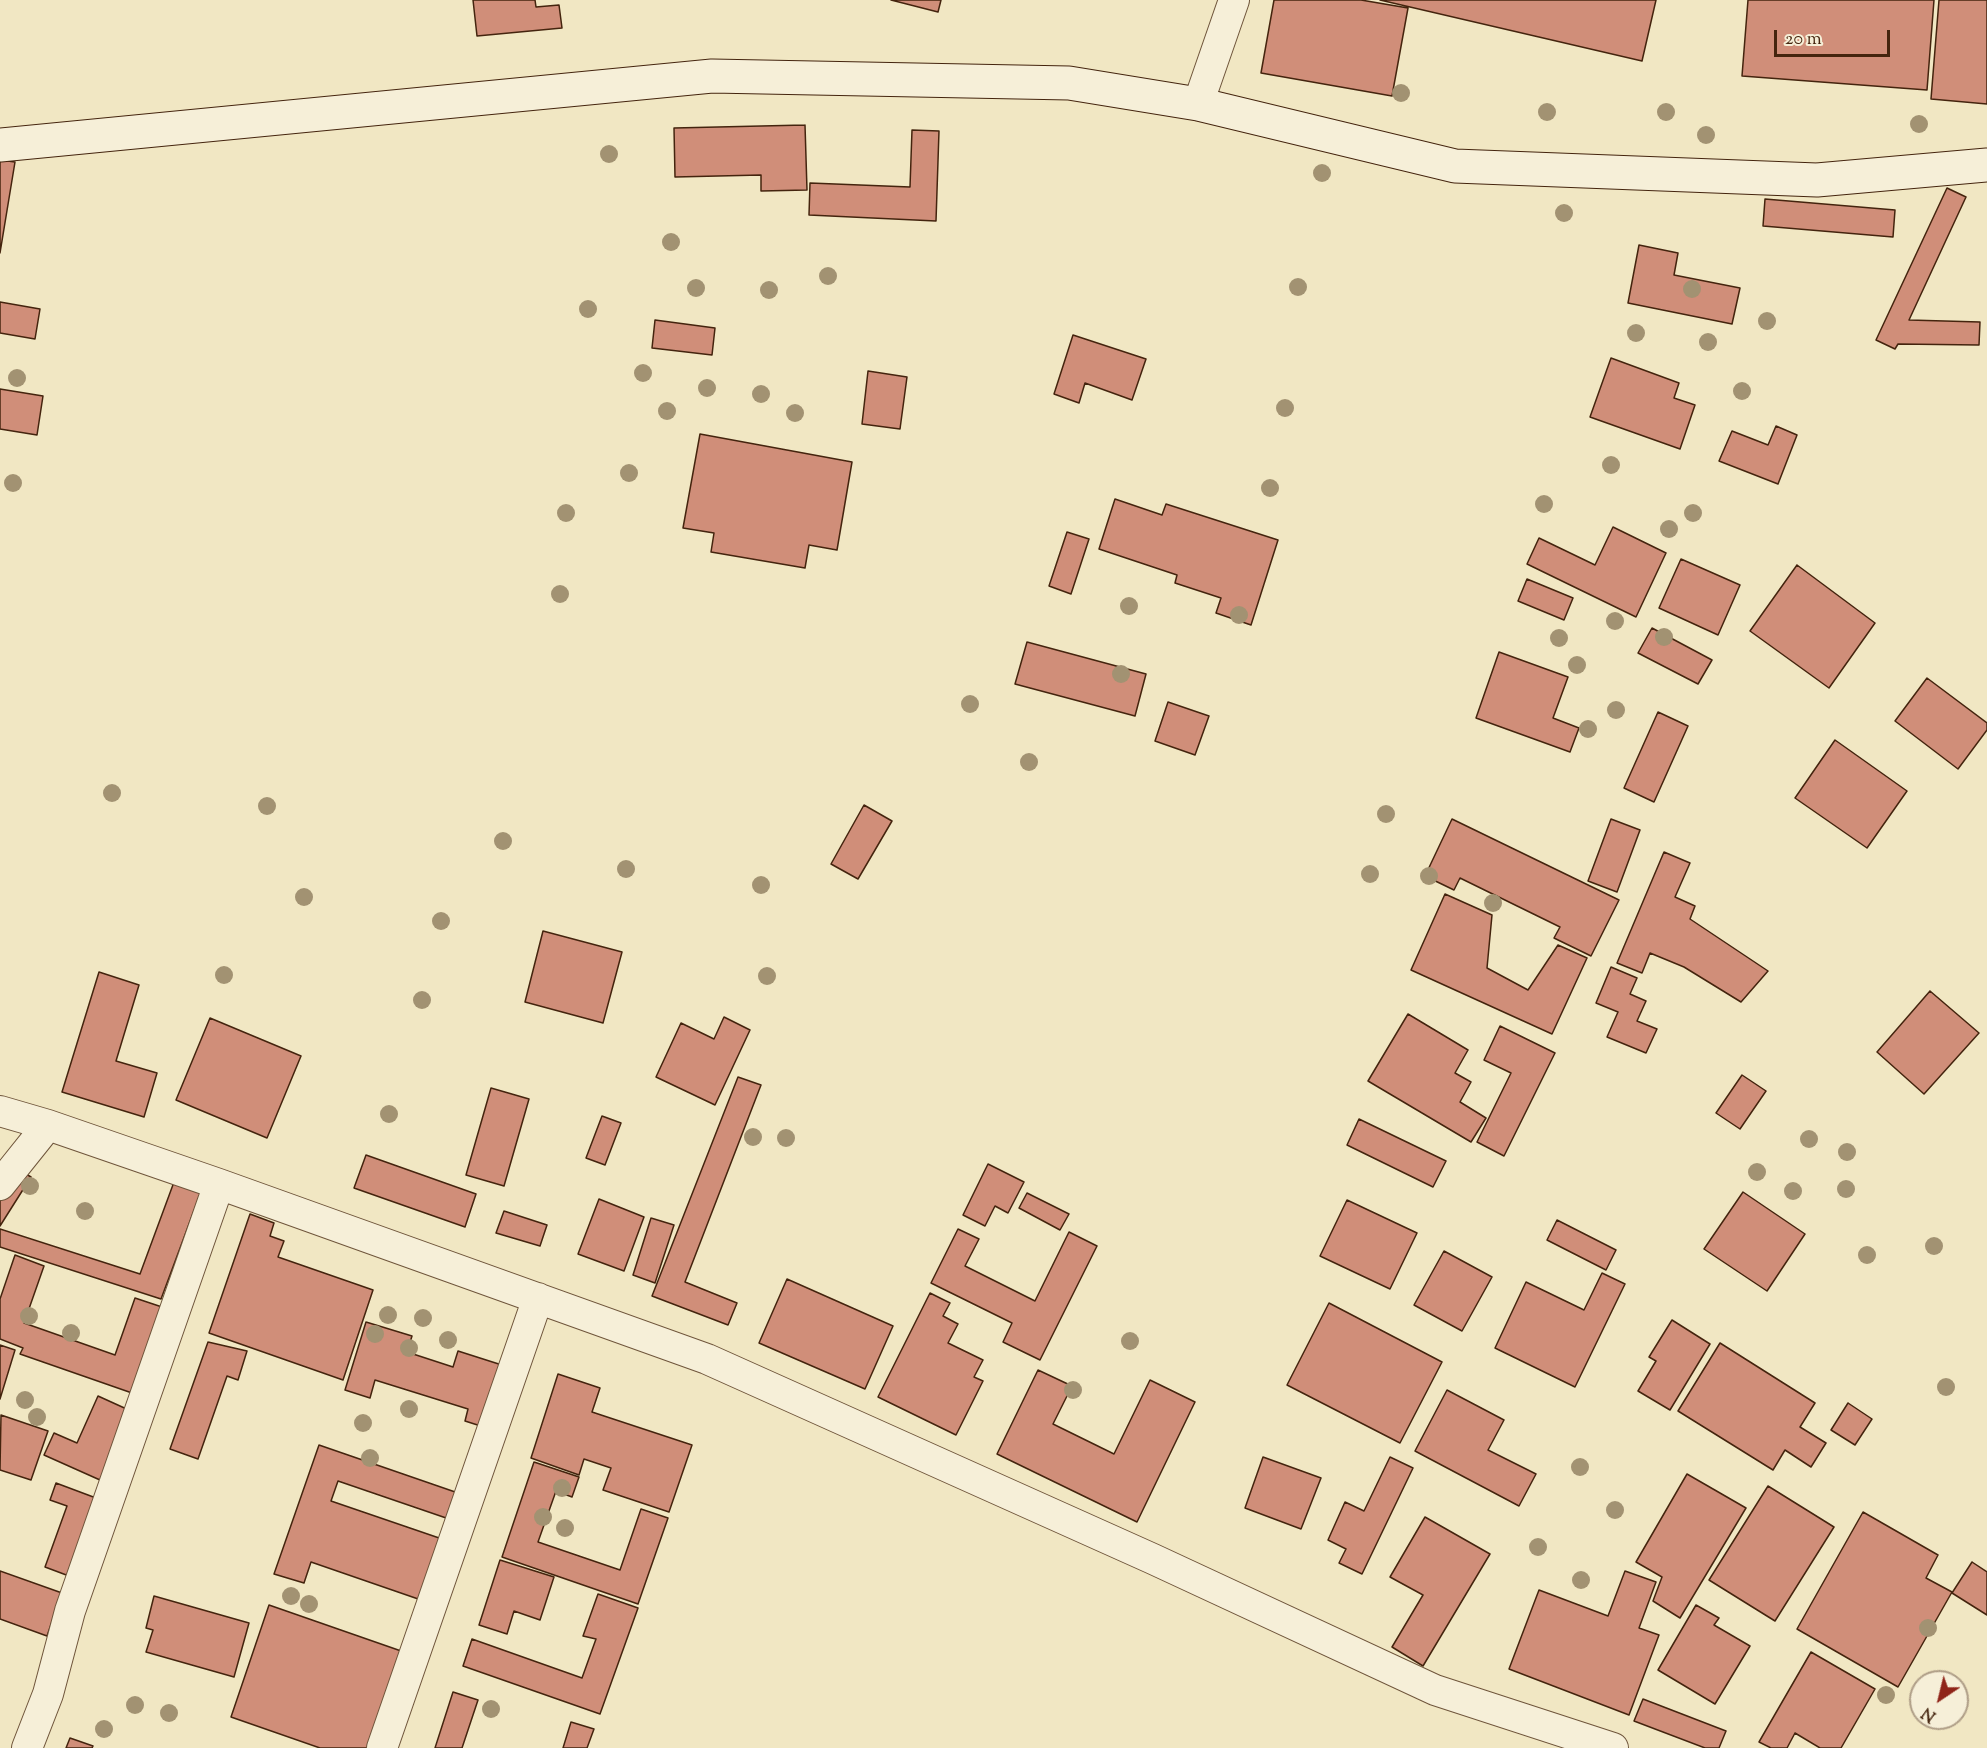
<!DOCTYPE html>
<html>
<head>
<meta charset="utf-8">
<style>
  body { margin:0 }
  #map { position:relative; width:1987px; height:1748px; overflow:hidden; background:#f1e7c3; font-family:"Sorts Mill Goudy",serif }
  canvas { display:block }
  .north { position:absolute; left:1909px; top:1670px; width:60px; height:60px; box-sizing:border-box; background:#f6efd8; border:2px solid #af9e87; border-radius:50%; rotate:215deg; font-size:16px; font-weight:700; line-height:24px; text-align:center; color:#44240e }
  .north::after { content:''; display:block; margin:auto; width:21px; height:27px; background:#8f2418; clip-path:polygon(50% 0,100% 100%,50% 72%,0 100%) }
  .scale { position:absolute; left:1774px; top:30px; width:116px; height:27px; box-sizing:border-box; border:3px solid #44240e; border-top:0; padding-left:8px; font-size:18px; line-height:21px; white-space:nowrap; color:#44240e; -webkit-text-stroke:4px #f6efd8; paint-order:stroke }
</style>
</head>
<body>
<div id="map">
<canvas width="1987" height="1748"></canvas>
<div class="north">N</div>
<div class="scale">20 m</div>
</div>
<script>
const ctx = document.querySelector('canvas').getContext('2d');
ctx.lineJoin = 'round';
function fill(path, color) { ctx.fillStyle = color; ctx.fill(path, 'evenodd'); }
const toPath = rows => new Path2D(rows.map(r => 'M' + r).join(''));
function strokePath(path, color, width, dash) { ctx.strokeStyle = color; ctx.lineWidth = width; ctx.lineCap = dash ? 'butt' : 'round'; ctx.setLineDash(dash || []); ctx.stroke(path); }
const building = toPath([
  [473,0,535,0,536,7,559,5,562,28,477,36,473,0],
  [891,0,941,0,938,12,891,0],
  [1274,0,1361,0,1408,8,1392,96,1261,73,1274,0],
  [1380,0,1656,0,1642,61,1380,0],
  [1748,0,1934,0,1927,90,1742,76,1748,0],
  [1939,0,1987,0,1987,104,1931,99,1939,0],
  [805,125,807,190,761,191,761,175,675,177,674,128,805,125],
  [912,130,939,131,936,221,809,215,810,183,910,187,912,130],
  [0,160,15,162,0,253,0,160],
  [1947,188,1966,197,1909,320,1980,322,1979,345,1898,344,1895,349,1876,340,1947,188],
  [1765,199,1895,210,1893,237,1763,226,1765,199],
  [1639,245,1678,253,1674,275,1740,288,1732,324,1628,303,1639,245],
  [0,302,40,309,35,339,0,333,0,302],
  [655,320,715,328,712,355,652,348,655,320],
  [1073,335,1146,359,1132,400,1085,383,1079,403,1054,394,1073,335],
  [1611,358,1679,383,1674,398,1695,405,1680,449,1590,417,1611,358],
  [868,371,907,377,900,429,862,424,868,371],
  [0,389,43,396,37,435,0,429,0,389],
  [1776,426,1797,435,1778,484,1719,461,1732,431,1768,445,1776,426],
  [700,434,852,462,837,550,809,545,805,568,711,552,714,533,683,528,700,434],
  [1115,499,1162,515,1166,504,1278,540,1251,625,1216,613,1221,598,1175,583,1177,575,1099,549,1115,499],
  [1613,527,1666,553,1636,617,1527,564,1539,538,1595,565,1613,527],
  [1067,532,1089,539,1071,594,1049,586,1067,532],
  [1681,559,1740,585,1718,635,1659,608,1681,559],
  [1797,565,1875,623,1829,688,1750,631,1797,565],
  [1527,579,1573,598,1564,620,1518,601,1527,579],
  [1652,628,1712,660,1698,684,1638,653,1652,628],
  [1027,642,1146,674,1135,716,1015,684,1027,642],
  [1499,652,1568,677,1553,718,1579,728,1570,752,1476,718,1499,652],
  [1927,678,1987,723,1987,730,1958,769,1895,721,1927,678],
  [1168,702,1209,716,1195,755,1155,741,1168,702],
  [1658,712,1688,726,1654,802,1624,788,1658,712],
  [1835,740,1907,791,1867,848,1795,798,1835,740],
  [864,805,892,821,858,879,831,864,864,805],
  [1452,819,1619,900,1591,956,1554,938,1560,927,1460,878,1454,890,1425,876,1452,819],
  [1611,819,1640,830,1617,892,1588,881,1611,819],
  [1664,852,1690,863,1675,897,1695,906,1690,919,1768,971,1741,1002,1684,967,1650,953,1642,973,1617,963,1664,852],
  [1445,894,1492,915,1487,968,1528,990,1558,945,1587,958,1552,1034,1411,970,1445,894],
  [543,931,622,952,603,1023,525,1002,543,931],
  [1611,967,1637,978,1630,994,1646,1001,1637,1021,1657,1029,1646,1053,1607,1037,1618,1012,1596,1003,1611,967],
  [99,972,139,985,116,1061,157,1073,144,1117,62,1092,99,972],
  [1930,991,1979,1033,1924,1094,1877,1052,1930,991],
  [1408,1014,1468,1050,1455,1073,1471,1082,1460,1102,1486,1118,1471,1142,1368,1081,1408,1014],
  [724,1017,750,1030,715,1105,656,1077,681,1023,714,1039,724,1017],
  [210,1018,301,1056,267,1138,176,1100,210,1018],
  [1500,1026,1555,1053,1504,1156,1477,1142,1511,1073,1484,1060,1500,1026],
  [1742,1075,1766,1091,1740,1129,1716,1113,1742,1075],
  [738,1077,761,1085,685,1282,737,1303,728,1325,652,1296,738,1077],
  [491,1088,529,1099,504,1186,466,1175,491,1088],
  [602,1116,621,1123,605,1165,586,1158,602,1116],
  [1359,1119,1446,1161,1433,1187,1347,1145,1359,1119],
  [366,1155,476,1194,465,1227,354,1188,366,1155],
  [988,1164,1024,1182,1008,1213,995,1206,985,1226,963,1215,988,1164],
  [16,1168,31,1177,0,1226,0,1193,16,1168],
  [174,1182,201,1192,161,1299,0,1247,0,1229,140,1274,174,1182],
  [1743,1192,1805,1234,1767,1291,1704,1249,1743,1192],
  [1027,1193,1069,1214,1060,1230,1019,1208,1027,1193],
  [599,1199,644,1217,624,1271,578,1254,599,1199],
  [1347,1200,1417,1233,1390,1289,1320,1256,1347,1200],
  [504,1211,547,1225,540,1246,496,1233,504,1211],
  [250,1214,274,1223,270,1236,284,1241,278,1257,373,1290,343,1380,209,1333,250,1214],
  [651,1218,674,1225,655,1283,633,1275,651,1218],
  [1557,1220,1616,1250,1606,1270,1547,1240,1557,1220],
  [958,1229,979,1239,965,1266,1035,1301,1069,1232,1097,1246,1040,1360,1003,1342,1012,1323,931,1283,958,1229],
  [1444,1251,1492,1277,1462,1331,1414,1305,1444,1251],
  [15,1255,44,1266,24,1323,115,1355,135,1298,162,1307,132,1393,20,1354,23,1348,0,1339,0,1299,15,1255],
  [1602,1273,1625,1284,1575,1387,1495,1348,1526,1282,1584,1310,1602,1273],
  [787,1279,893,1326,865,1389,759,1343,787,1279],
  [930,1293,950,1303,943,1316,958,1324,948,1343,983,1360,974,1377,983,1381,956,1435,878,1397,930,1293],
  [1329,1303,1442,1362,1400,1443,1287,1385,1329,1303],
  [1672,1320,1710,1344,1670,1410,1638,1391,1656,1361,1649,1357,1672,1320],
  [366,1322,412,1336,407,1352,453,1367,458,1351,505,1366,487,1428,465,1421,468,1409,375,1380,370,1398,345,1390,366,1322],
  [208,1342,247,1351,238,1380,227,1376,198,1459,170,1449,208,1342],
  [1720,1343,1815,1403,1800,1427,1826,1443,1811,1467,1785,1450,1773,1470,1678,1411,1720,1343],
  [0,1345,15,1350,0,1399,0,1345],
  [1038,1370,1072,1386,1053,1424,1114,1454,1150,1380,1195,1402,1137,1522,997,1454,1038,1370],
  [558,1374,600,1388,592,1412,692,1445,669,1512,603,1490,611,1468,584,1459,579,1475,531,1458,558,1374],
  [1447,1390,1504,1420,1488,1450,1536,1474,1519,1506,1415,1451,1447,1390],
  [98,1396,131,1411,100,1480,44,1455,54,1433,77,1443,98,1396],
  [1848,1403,1872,1419,1855,1445,1831,1430,1848,1403],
  [1,1415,48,1431,31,1480,0,1470,1,1415],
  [319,1445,461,1494,452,1520,338,1481,331,1501,445,1540,424,1601,311,1562,304,1583,274,1574,319,1445],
  [1263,1457,1321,1478,1301,1529,1245,1508,1263,1457],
  [1390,1457,1413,1468,1362,1574,1339,1563,1346,1549,1328,1540,1345,1502,1364,1511,1390,1457],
  [534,1462,579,1477,572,1497,556,1491,538,1542,620,1570,641,1509,668,1518,638,1604,502,1557,534,1462],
  [1687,1474,1746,1508,1680,1618,1653,1601,1662,1577,1636,1562,1687,1474],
  [56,1483,96,1498,69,1576,45,1567,67,1506,50,1500,56,1483],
  [1768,1486,1834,1527,1775,1621,1709,1580,1768,1486],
  [1863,1512,1938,1555,1926,1578,1952,1592,1898,1687,1797,1629,1863,1512],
  [1425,1517,1490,1554,1423,1666,1392,1647,1423,1595,1390,1577,1425,1517],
  [500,1560,554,1577,540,1620,514,1611,507,1634,479,1625,500,1560],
  [1972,1562,1987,1572,1987,1615,1952,1593,1972,1562],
  [0,1571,62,1593,47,1636,0,1619,0,1571],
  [1625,1571,1656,1582,1639,1628,1659,1635,1629,1715,1509,1669,1539,1590,1608,1616,1625,1571],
  [598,1594,638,1608,600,1714,463,1666,472,1639,582,1678,596,1639,583,1636,598,1594],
  [154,1596,249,1623,234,1677,146,1652,153,1630,146,1628,154,1596],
  [269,1605,404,1652,371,1748,320,1748,231,1717,269,1605],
  [1696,1605,1719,1618,1714,1625,1750,1646,1715,1704,1658,1670,1696,1605],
  [1811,1652,1875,1689,1841,1748,1820,1748,1795,1733,1787,1748,1771,1748,1759,1742,1811,1652],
  [453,1692,478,1700,462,1748,435,1748,453,1692],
  [1643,1699,1726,1731,1719,1748,1705,1748,1634,1721,1643,1699],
  [571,1722,594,1729,587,1748,563,1748,571,1722],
  [70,1738,93,1746,92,1748,66,1748,70,1738]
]);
fill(building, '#d08e79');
strokePath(building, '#44240e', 1.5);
const street = toPath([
  [1198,104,1234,0],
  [0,1111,48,1125,219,1184,707,1359,1153,1559,1435,1690,1613,1748],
  [0,1185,48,1125],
  [27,1748,48,1694,70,1611,219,1184],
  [382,1748,538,1298]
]);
const secondary = toPath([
  [0,145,712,76,1069,83,1198,104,1455,166,1817,180,1987,165]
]);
strokePath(street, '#6f553b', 32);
strokePath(secondary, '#44240e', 35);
strokePath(street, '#f6efd8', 30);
strokePath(secondary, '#f6efd8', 33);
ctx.fillStyle = '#a29272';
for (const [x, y] of [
  [1401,93],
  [1547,112],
  [1666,112],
  [1919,124],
  [1706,135],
  [609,154],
  [1322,173],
  [1564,213],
  [671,242],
  [828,276],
  [1298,287],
  [696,288],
  [1692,289],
  [769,290],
  [588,309],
  [1767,321],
  [1636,333],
  [1708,342],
  [643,373],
  [17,378],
  [707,388],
  [1742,391],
  [761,394],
  [1285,408],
  [667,411],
  [795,413],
  [1611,465],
  [629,473],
  [13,483],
  [1270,488],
  [1544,504],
  [566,513],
  [1693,513],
  [1669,529],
  [560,594],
  [1129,606],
  [1239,615],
  [1615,621],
  [1664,637],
  [1559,638],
  [1577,665],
  [1121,674],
  [970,704],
  [1616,710],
  [1588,729],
  [1029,762],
  [112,793],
  [267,806],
  [1386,814],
  [503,841],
  [626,869],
  [1370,874],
  [1429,876],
  [761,885],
  [304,897],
  [1493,903],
  [441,921],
  [224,975],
  [767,976],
  [422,1000],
  [389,1114],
  [753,1137],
  [786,1138],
  [1809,1139],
  [1847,1152],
  [1757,1172],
  [30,1186],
  [1846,1189],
  [1793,1191],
  [85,1211],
  [1934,1246],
  [1867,1255],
  [388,1315],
  [29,1316],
  [423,1318],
  [71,1333],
  [375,1334],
  [448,1340],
  [1130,1341],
  [409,1348],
  [1946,1387],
  [1073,1390],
  [25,1400],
  [409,1409],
  [37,1417],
  [363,1423],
  [370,1458],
  [1580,1467],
  [562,1488],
  [1615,1510],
  [543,1517],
  [565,1528],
  [1538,1547],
  [1581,1580],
  [291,1596],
  [309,1604],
  [1928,1628],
  [1886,1695],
  [135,1705],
  [491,1709],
  [169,1713],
  [104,1729]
]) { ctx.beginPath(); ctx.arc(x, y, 9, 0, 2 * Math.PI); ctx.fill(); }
</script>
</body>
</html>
